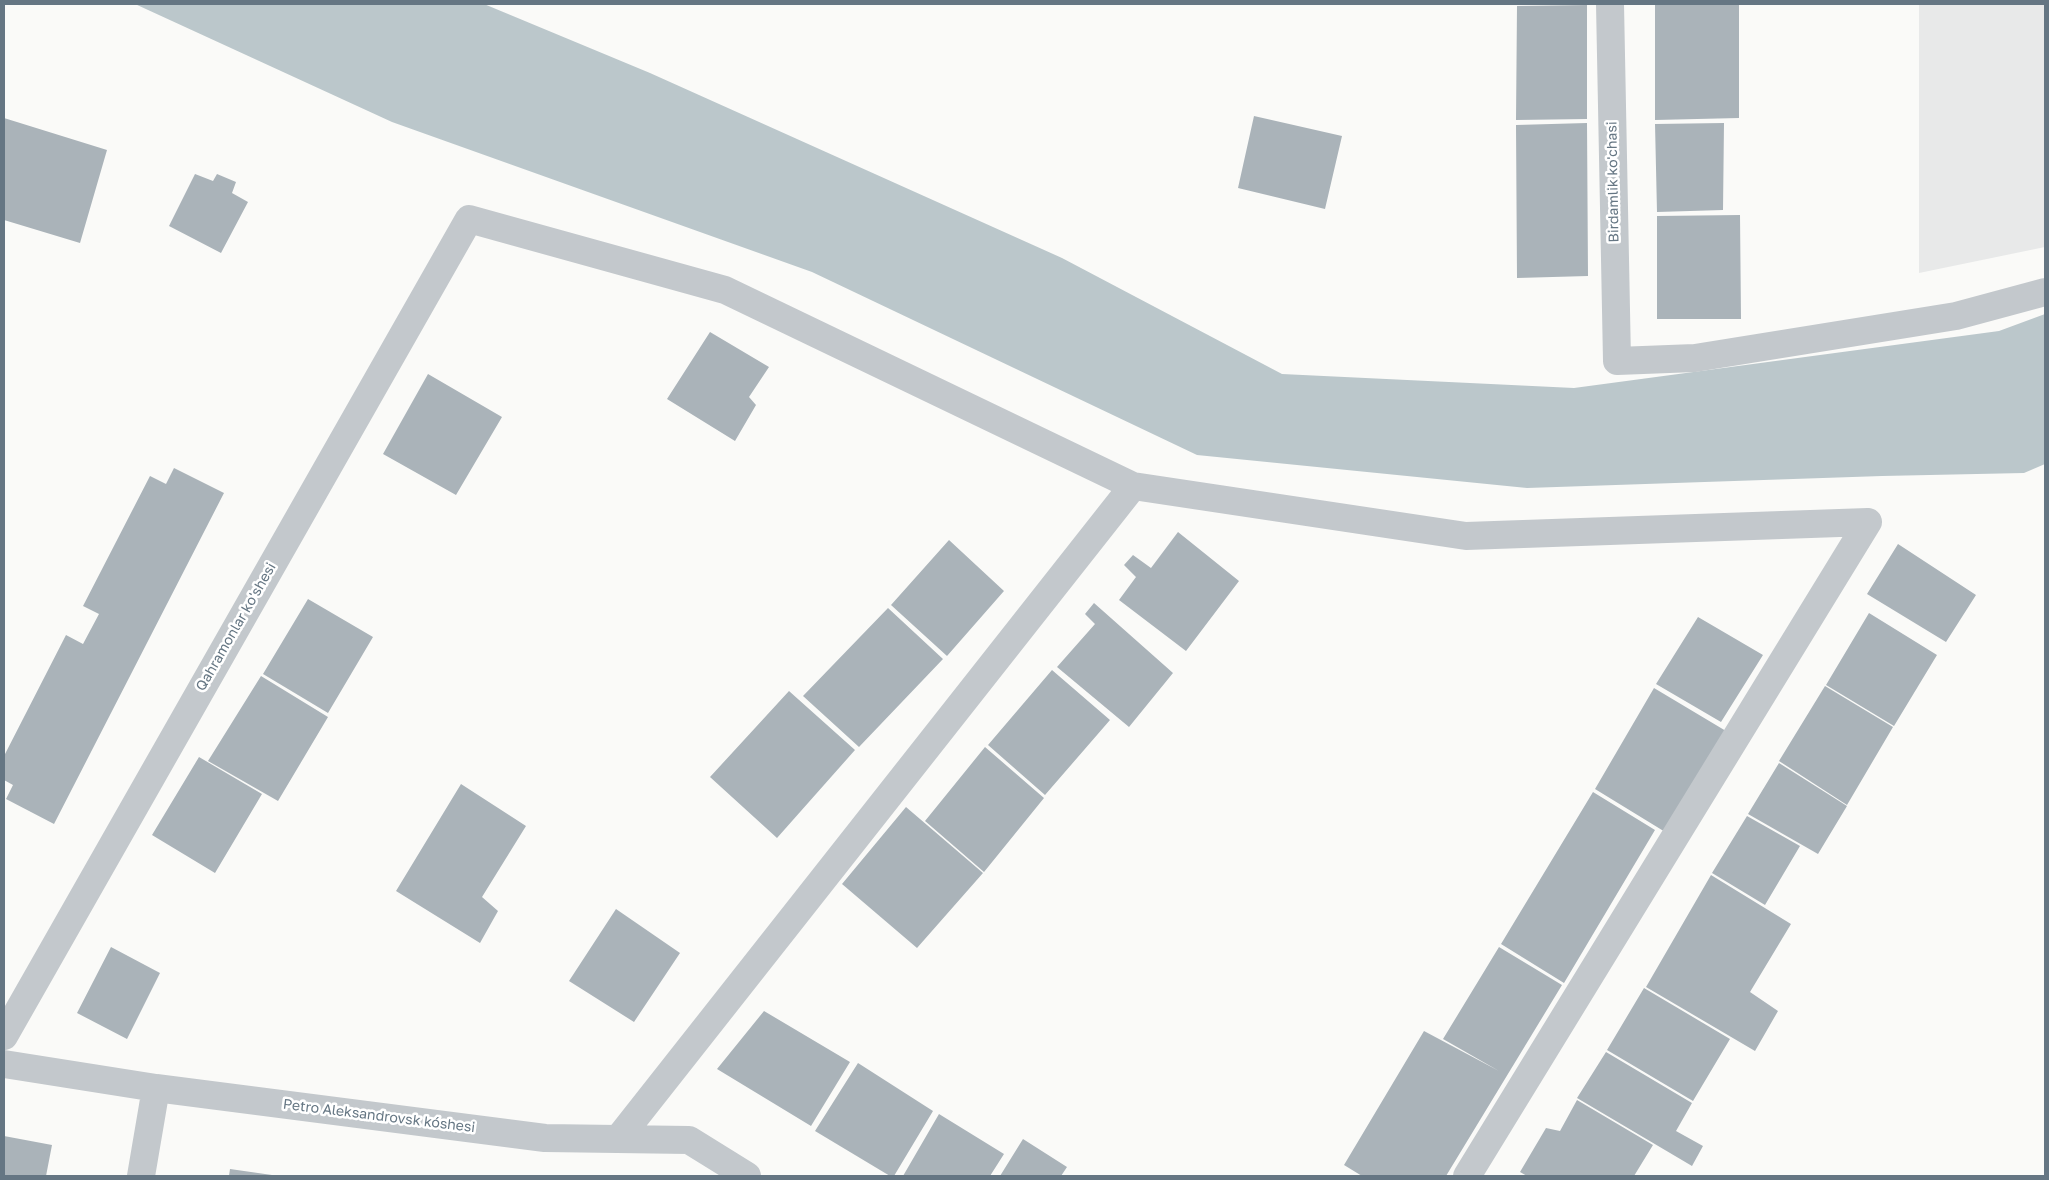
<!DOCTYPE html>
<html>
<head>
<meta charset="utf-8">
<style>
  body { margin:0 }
  #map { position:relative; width:2049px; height:1180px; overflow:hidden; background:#fafaf8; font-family:"Golos Text",sans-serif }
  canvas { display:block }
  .frame { position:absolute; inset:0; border:5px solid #657683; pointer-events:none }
</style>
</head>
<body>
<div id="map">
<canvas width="2049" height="1180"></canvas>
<div class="frame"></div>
</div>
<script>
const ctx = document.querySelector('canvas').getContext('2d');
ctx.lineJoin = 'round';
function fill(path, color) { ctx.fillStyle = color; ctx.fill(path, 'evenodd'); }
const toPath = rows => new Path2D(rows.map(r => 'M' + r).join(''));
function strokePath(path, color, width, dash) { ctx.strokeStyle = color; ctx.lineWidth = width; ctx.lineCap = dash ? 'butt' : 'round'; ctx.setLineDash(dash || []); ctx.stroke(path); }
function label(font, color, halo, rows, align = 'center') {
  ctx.font = font + ' "Golos Text",sans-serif'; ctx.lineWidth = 5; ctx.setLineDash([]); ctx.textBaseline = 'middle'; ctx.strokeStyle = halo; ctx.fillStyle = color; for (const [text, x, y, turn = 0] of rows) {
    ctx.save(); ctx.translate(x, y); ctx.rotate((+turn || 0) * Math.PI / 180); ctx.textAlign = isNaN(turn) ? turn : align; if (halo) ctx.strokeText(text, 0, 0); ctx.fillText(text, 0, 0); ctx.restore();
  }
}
fill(toPath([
  [1919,4,2045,4,2045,247,1919,273]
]), '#e8e9e9');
fill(toPath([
  [135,4,484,4,650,73,1062,258,1282,374,1574,388,1999,331,2045,314,2045,464,2024,473,1882,476,1527,488,1197,455,812,272,392,122]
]), '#bbc7cb');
fill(toPath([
  [1655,4,1739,4,1739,118,1655,120],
  [1587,5,1587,119,1516,120,1517,6],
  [1254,116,1342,136,1325,209,1238,188],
  [4,118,107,150,80,243,4,220],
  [1587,123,1588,276,1517,278,1516,125],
  [1724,123,1723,210,1657,212,1655,124],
  [195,174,213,181,217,174,236,182,232,193,248,202,221,253,169,226],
  [1740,215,1741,319,1657,319,1657,216],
  [710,332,769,367,749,397,756,405,735,441,667,399],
  [428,374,502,417,456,495,383,454],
  [174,468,224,493,54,824,6,799,13,785,4,780,4,756,66,635,83,644,99,614,83,606,150,476,166,484],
  [1178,532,1239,581,1186,651,1119,600,1136,577,1124,565,1133,555,1151,568],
  [949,540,1004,591,947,656,891,605],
  [1898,544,1976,595,1946,642,1867,594],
  [308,599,373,637,328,713,263,674],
  [1094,603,1173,673,1129,727,1057,667,1095,624,1085,614],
  [888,608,943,659,859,747,803,696],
  [1869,613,1937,655,1894,726,1826,685],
  [1698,617,1763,655,1721,722,1656,684],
  [1052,670,1110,720,1045,795,988,745],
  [261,676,328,717,278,801,208,761],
  [1825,686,1893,727,1847,805,1779,761],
  [1654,688,1736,737,1675,838,1595,789],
  [789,691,855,750,777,838,710,777],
  [985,747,1044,798,984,872,925,821],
  [199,757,262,794,215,873,152,835],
  [1779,763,1847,806,1818,854,1748,814],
  [461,784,526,826,482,897,498,911,480,943,396,891],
  [1593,792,1655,830,1564,983,1501,944],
  [906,807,983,873,917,948,842,884],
  [1747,816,1800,846,1765,905,1712,873],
  [1711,875,1791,924,1750,992,1778,1011,1755,1051,1646,987],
  [616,909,680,953,634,1022,569,981],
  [111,947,160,973,127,1039,77,1013],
  [1499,947,1562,985,1446,1176,1362,1176,1344,1165,1424,1031,1499,1071,1443,1039],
  [1644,988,1730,1039,1693,1101,1607,1050],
  [764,1011,850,1062,811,1126,717,1069],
  [1606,1052,1692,1103,1676,1131,1703,1146,1692,1166,1577,1098],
  [858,1063,933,1111,894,1176,890,1176,815,1131],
  [1577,1100,1653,1145,1634,1176,1527,1176,1520,1172,1546,1128,1560,1131],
  [939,1114,1004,1154,990,1176,903,1176],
  [4,1136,52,1145,46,1176,4,1176],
  [1023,1139,1067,1167,1061,1176,1000,1176],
  [230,1169,272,1175,272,1176,229,1176]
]), '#aab3b9');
strokePath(toPath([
  [1610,4,1617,361,1695,358,1956,316,2045,292],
  [4,1036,469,219,725,290,1133,486,1466,536,1868,522],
  [4,1064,156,1088,545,1138,689,1140,747,1176],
  [619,1138,1133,486],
  [141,1176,156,1088],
  [1467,1176,1868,522]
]), '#c3c8cc', 28);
label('14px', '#657683', '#fff', [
  ["Birdamlik ko'chasi",1613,182,-91],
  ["Qahramonlar ko'shesi",236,627,-60],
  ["Petro Aleksandrovsk kóshesi",379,1116,7]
]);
</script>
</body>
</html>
